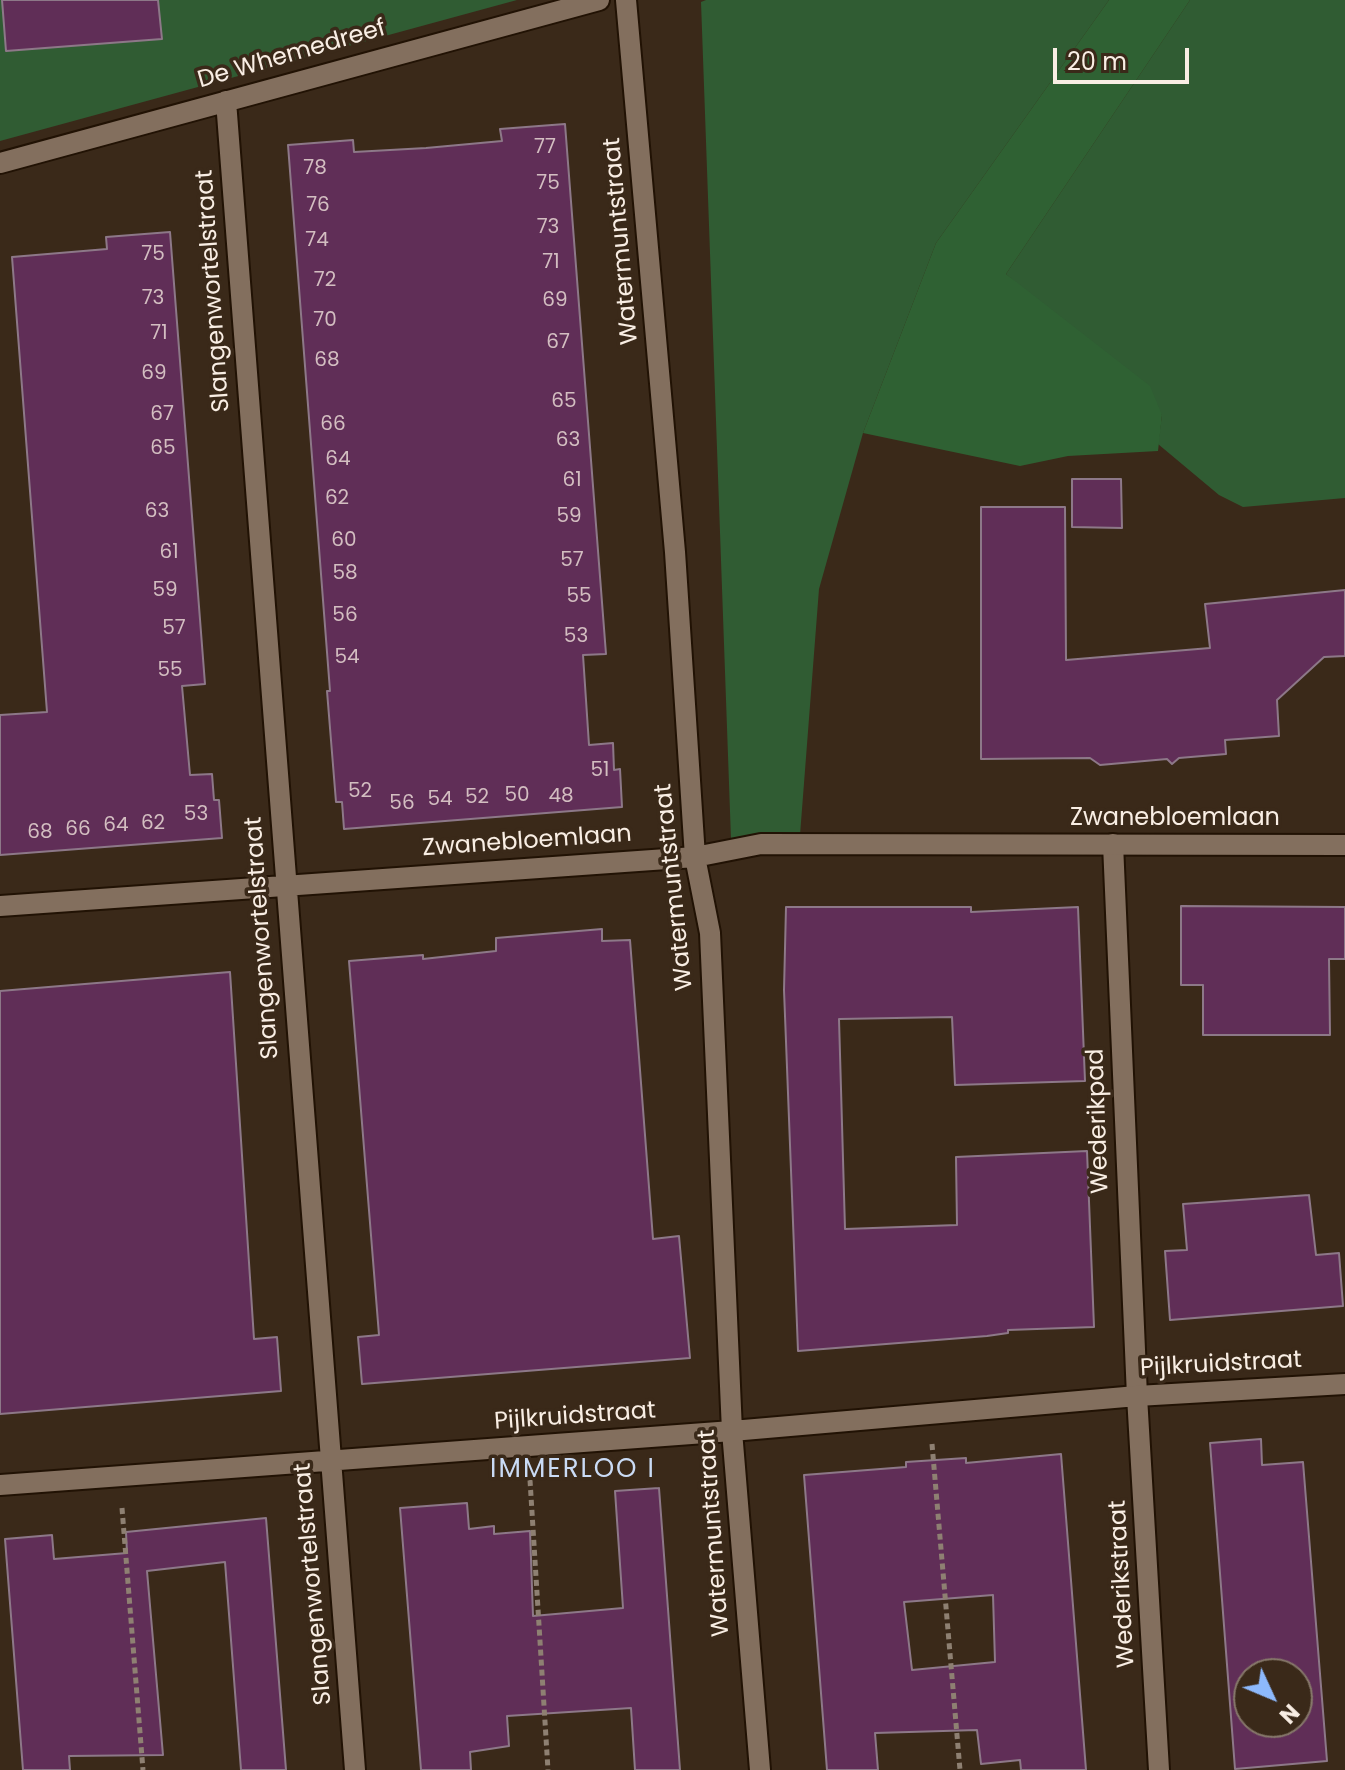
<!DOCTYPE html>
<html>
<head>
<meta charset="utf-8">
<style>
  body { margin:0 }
  #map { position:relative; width:1345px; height:1770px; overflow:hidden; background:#3a2919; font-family:Poppins,sans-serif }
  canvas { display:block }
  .north { position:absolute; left:1233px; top:1658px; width:80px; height:80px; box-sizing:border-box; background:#3a2919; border:2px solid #86786a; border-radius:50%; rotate:134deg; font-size:22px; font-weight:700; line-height:32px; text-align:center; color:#f9eee4 }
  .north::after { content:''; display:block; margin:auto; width:28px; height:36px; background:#8db9fc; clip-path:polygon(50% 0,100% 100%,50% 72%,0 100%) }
  .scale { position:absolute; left:1053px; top:48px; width:136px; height:36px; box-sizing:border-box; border:4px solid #f9eee4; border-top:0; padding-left:10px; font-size:24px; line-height:28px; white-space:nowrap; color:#f9eee4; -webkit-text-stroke:6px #3a2919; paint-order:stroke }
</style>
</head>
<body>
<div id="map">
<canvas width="1345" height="1770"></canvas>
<div class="north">N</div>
<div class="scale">20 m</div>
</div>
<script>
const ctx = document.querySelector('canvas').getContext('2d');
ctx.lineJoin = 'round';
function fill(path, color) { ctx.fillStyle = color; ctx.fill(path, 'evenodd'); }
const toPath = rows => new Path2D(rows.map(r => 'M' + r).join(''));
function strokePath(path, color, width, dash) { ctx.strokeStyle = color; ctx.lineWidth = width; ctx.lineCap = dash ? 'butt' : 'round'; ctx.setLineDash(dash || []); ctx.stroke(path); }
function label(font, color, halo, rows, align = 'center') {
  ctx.font = font + ' Poppins,sans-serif'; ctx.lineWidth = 7; ctx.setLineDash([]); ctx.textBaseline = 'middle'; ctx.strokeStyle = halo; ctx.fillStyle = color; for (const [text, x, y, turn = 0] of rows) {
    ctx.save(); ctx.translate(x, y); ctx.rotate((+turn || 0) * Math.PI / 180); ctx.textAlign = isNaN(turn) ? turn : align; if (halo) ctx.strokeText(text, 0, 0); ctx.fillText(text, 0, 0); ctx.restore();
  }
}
fill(toPath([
  [0,0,517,0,0,141],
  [706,0,1109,0,936,243,863,433,819,589,800,835,731,839,701,2],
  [1190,0,1345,0,1345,498,1243,507,1219,495,1158,444,1162,415,1006,274]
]), '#305c33');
fill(toPath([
  [1109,0,1190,0,1006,274,1150,386,1162,415,1158,451,1068,456,1020,466,863,433,936,243]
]), '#2f6133');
const building = toPath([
  [2,0,158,0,162,39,6,51,2,0],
  [565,124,606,654,583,655,589,745,613,743,614,770,620,769,622,807,344,829,342,802,336,802,327,691,330,691,288,145,353,140,354,152,426,148,502,141,500,129,565,124],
  [170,232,205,684,182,686,190,775,212,774,214,800,219,800,222,838,0,855,0,715,47,712,12,257,107,249,106,237,170,232],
  [1072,479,1121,479,1122,528,1072,527,1072,479],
  [981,507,1065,507,1066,660,1210,648,1205,604,1345,590,1345,656,1324,657,1277,700,1279,736,1225,740,1226,754,1179,758,1172,764,1167,759,1100,765,1090,758,981,759,981,507],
  [1181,906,1345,907,1345,959,1329,959,1330,1035,1203,1035,1203,985,1181,985,1181,906],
  [786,907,971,907,971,912,1078,907,1085,1081,955,1085,952,1017,839,1019,845,1229,957,1225,956,1157,1087,1151,1094,1327,1008,1330,1008,1333,987,1336,798,1351,784,990,786,907],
  [602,929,602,941,630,940,653,1239,679,1236,690,1358,362,1384,358,1337,379,1335,349,961,423,955,423,959,496,951,496,938,602,929],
  [230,972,254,1339,277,1337,281,1391,0,1414,0,991,230,972],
  [1309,1195,1316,1255,1339,1253,1343,1306,1170,1320,1165,1251,1187,1250,1183,1204,1309,1195],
  [1261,1439,1262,1465,1303,1462,1327,1761,1235,1769,1210,1443,1261,1439],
  [1249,1674,1297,1674,1297,1722,1249,1722,1249,1674],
  [1061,1454,1086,1770,1021,1770,1020,1760,981,1764,977,1730,875,1733,878,1770,827,1770,804,1475,906,1467,906,1462,966,1458,966,1463,1061,1454],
  [993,1595,995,1662,912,1670,904,1602,993,1595],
  [659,1488,680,1770,635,1770,631,1708,507,1716,509,1746,470,1752,471,1770,421,1770,400,1508,467,1503,469,1529,494,1526,494,1534,530,1531,533,1616,623,1608,615,1491,659,1488],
  [266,1518,286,1770,241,1770,225,1562,147,1571,163,1755,69,1756,70,1770,23,1770,5,1539,52,1535,54,1559,127,1553,126,1532,266,1518]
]);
fill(building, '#602e57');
strokePath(building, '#8d7888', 2);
const pedestrian = toPath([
  [1113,844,1137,1396]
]);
const minor = toPath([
  [626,0,675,552,695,857,710,933,732,1431,760,1770],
  [226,101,355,1770],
  [0,163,599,0],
  [0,906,695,857,761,844,1345,845],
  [1137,1396,1159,1770],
  [0,1485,732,1431,1137,1396,1345,1384]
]);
strokePath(pedestrian, '#211204', 24);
strokePath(minor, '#211204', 24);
strokePath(toPath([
  [932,1444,960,1770],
  [530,1480,548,1770],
  [122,1508,143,1770]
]), '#8e8072', 5, [6, 4]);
strokePath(pedestrian, '#836f5e', 20);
strokePath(minor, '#836f5e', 20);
label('20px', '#d3bec1', null, [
  ["77",545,148],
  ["78",315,169],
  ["75",548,184],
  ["76",318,206],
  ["73",548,228],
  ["74",317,241],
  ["75",153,255],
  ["71",551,263],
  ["72",325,281],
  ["73",153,299],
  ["69",555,301],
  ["70",325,321],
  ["71",159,334],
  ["67",558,343],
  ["68",327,361],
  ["69",154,374],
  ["65",564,402],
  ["67",162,415],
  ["66",333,425],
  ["63",568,441],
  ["65",163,449],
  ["64",338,460],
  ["61",572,481],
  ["62",337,499],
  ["63",157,512],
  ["59",569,517],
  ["60",344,541],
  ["61",169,553],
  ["57",572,561],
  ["58",345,574],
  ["59",165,591],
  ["55",579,597],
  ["56",345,616],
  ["57",174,629],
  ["53",576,637],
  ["54",347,658],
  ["55",170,671],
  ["51",600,771],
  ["52",360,792],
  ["50",517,796],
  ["48",561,797],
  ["52",477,798],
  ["54",440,800],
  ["56",402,804],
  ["53",196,815],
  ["62",153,824],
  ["64",116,826],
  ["66",78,830],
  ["68",40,833]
]);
label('24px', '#f9eee4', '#3a2919', [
  ["De Whemedreef",292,55,-16],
  ["Watermuntstraat",622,241,-95],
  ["Slangenwortelstraat",214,291,-94],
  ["Zwanebloemlaan",1175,819],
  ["Zwanebloemlaan",527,842,-4],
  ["Watermuntstraat",675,887,-96],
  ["Slangenwortelstraat",263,938,-94],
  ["Wederikpad",1099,1121,-92],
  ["Pijlkruidstraat",1221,1365,-3],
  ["Pijlkruidstraat",575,1417,-4],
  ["Watermuntstraat",715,1533,-94],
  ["Slangenwortelstraat",314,1584,-95],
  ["Wederikstraat",1123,1584,-93]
]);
ctx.letterSpacing = '2px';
label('26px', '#cadbf5', '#3a2919', [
  ["IMMERLOO I",573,1470]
]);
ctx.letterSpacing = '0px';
</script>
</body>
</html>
